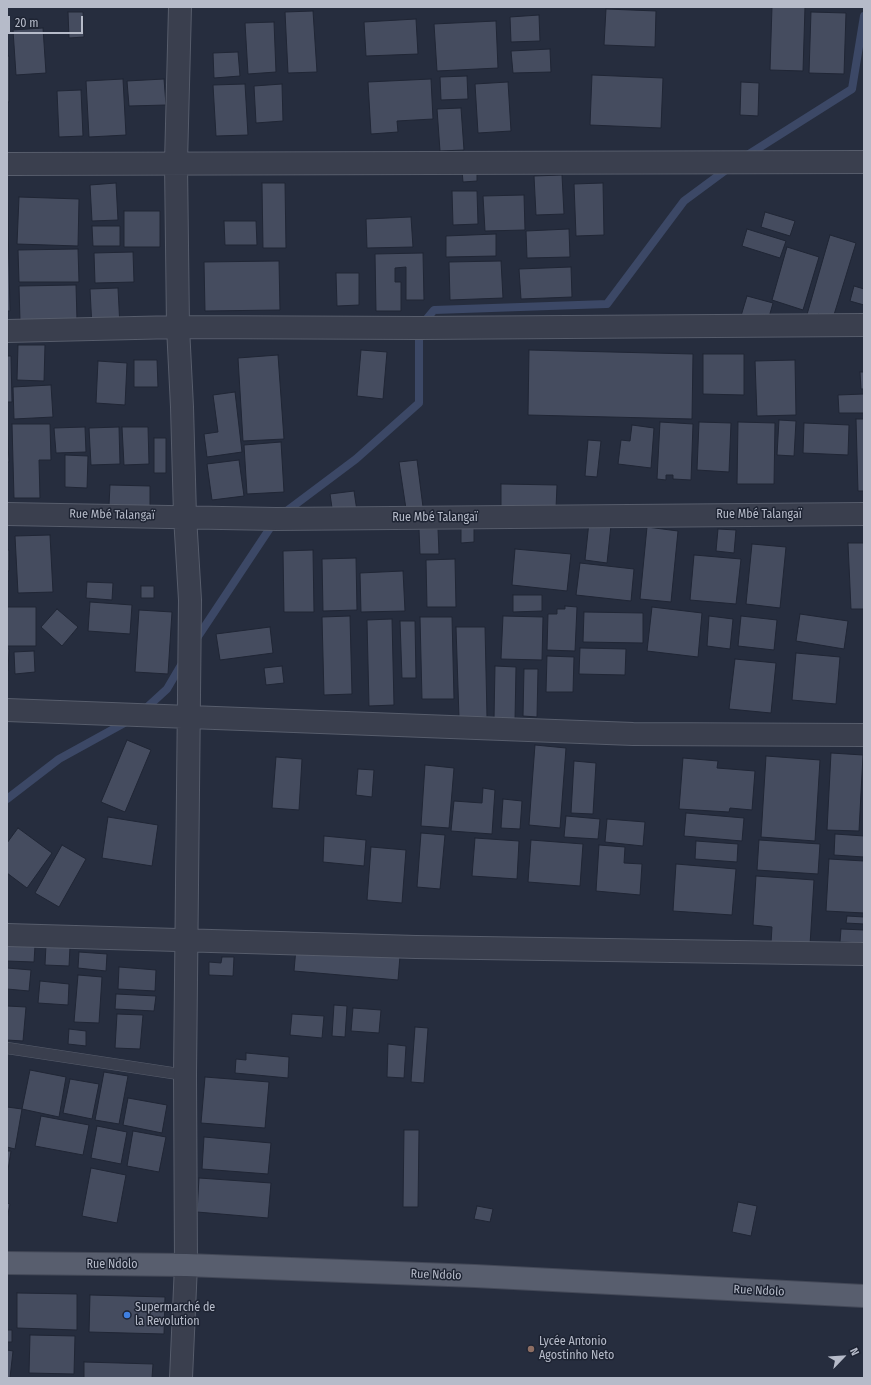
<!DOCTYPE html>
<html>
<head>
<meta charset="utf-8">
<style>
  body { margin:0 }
  #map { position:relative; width:871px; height:1385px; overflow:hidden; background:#262d3e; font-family:"Fira Sans Condensed",sans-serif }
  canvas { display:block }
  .frame { position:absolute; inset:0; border:8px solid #b6bbc9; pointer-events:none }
  .north { position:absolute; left:823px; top:1337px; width:40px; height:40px; -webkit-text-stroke:3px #1e2433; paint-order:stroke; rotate:65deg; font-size:11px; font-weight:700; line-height:16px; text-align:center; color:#b6bbc9 }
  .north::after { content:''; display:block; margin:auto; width:14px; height:18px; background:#b6bbc9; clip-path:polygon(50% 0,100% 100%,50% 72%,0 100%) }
  .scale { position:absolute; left:8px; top:16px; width:75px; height:18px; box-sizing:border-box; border:2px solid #b6bbc9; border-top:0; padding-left:5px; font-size:12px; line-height:14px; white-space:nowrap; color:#b6bbc9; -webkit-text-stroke:3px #1e2433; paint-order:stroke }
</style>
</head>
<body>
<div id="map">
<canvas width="871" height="1385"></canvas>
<div class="frame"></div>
<div class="north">N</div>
<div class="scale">20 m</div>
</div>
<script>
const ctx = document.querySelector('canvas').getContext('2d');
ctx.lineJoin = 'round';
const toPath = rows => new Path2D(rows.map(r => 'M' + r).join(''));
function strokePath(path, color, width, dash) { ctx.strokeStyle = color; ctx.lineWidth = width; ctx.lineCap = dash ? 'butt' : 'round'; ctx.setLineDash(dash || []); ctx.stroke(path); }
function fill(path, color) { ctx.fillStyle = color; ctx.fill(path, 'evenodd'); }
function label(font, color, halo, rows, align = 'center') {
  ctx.font = font + ' "Fira Sans Condensed",sans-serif'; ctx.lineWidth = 3; ctx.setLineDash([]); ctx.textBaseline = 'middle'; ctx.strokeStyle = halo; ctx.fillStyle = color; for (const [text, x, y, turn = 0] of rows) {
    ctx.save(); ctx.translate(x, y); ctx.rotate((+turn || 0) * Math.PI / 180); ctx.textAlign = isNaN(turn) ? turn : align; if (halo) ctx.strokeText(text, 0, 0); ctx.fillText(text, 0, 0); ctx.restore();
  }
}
strokePath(toPath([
  [746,156,852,89,864,16],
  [195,641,276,519,356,459,419,403,419,328,434,310,607,304,684,201,730,167],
  [143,711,167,689,184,660],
  [7,799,59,759,128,721]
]), '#3c4866', 8);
const building = toPath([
  [772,7,805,7,803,71,770,70,772,7],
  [606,9,656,11,655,47,604,45,606,9],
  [313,11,317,72,288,73,285,12,313,11],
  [68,12,83,12,84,37,69,38,68,12],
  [811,12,846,13,844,74,809,73,811,12],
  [539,15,540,41,511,42,510,17,539,15],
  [416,19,418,54,366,56,364,22,416,19],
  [496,21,498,68,437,71,434,24,496,21],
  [274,22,276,72,248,74,245,23,274,22],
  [43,28,46,73,16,75,13,30,43,28],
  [550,49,551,72,513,73,511,51,550,49],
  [238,52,240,76,214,78,213,53,238,52],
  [7,56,9,56,9,102,7,102,7,56],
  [592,75,663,78,661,128,590,125,592,75],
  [467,76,468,99,441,100,440,77,467,76],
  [123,79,126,135,89,137,86,81,123,79],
  [164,79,166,105,129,106,127,81,164,79],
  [431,79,433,119,397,121,398,132,371,134,368,82,431,79],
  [508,82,511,131,478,133,475,84,508,82],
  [741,82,759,83,758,116,740,115,741,82],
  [245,84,248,135,216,136,213,85,245,84],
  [282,84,283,121,256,123,254,86,282,84],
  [81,90,83,136,59,137,57,91,81,90],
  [461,108,464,150,440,151,437,109,461,108],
  [477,169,477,181,463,182,462,170,477,169],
  [562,175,564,214,536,215,534,176,562,175],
  [7,179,10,311,7,311,7,179],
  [116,183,118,220,92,221,90,185,116,183],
  [262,183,285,183,286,248,263,248,262,183],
  [603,183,604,235,576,236,574,184,603,183],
  [452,191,477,191,478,224,453,225,452,191],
  [524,195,525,230,485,231,483,196,524,195],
  [19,197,79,199,78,246,17,244,19,197],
  [124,211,160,211,160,247,124,247,124,211],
  [765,212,795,221,790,236,761,227,765,212],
  [411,217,413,247,367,248,366,219,411,217],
  [224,221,256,221,257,245,225,245,224,221],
  [92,226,120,226,120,246,93,246,92,226],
  [569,229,570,257,527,258,526,231,569,229],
  [747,229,786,241,780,258,742,246,747,229],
  [496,234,496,256,446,257,446,236,496,234],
  [830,235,856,243,833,318,818,314,816,321,806,318,830,235],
  [787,247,819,257,803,310,772,300,787,247],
  [78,249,79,282,19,282,18,250,78,249],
  [133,252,134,282,95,283,94,253,133,252],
  [423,253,424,300,406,300,406,267,395,268,395,282,401,282,401,311,376,311,375,254,423,253],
  [279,261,280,310,205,311,204,262,279,261],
  [501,261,503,298,450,300,449,262,501,261],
  [571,267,572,297,521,299,519,269,571,267],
  [336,273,359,273,359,305,337,306,336,273],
  [76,285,77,320,20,321,19,286,76,285],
  [854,286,864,289,864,305,850,301,854,286],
  [118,288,120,327,92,328,90,289,118,288],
  [747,296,773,303,767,324,741,316,747,296],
  [18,345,45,345,44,381,17,380,18,345],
  [361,350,387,352,383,399,357,396,361,350],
  [529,350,693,354,692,419,528,415,529,350],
  [703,354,744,354,744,395,703,394,703,354],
  [278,355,284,439,243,441,238,358,278,355],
  [7,356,11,356,12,402,7,402,7,356],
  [134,360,157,360,158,387,134,387,134,360],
  [795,360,796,415,757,416,755,361,795,360],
  [98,361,127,363,125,405,96,403,98,361],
  [860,372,864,372,864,389,861,389,860,372],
  [51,385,53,417,14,419,13,387,51,385],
  [235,392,242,452,207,457,204,434,218,432,213,395,235,392],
  [864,394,864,413,839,413,838,395,864,394],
  [856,419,864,419,864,491,858,491,856,419],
  [779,420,796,421,794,456,777,455,779,420],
  [660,422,693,424,691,480,673,479,673,475,666,475,666,480,657,479,660,422],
  [699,422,731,423,729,472,697,470,699,422],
  [738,422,775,423,774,484,737,484,738,422],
  [804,423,849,425,848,455,803,453,804,423],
  [12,424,50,424,51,460,39,460,40,498,14,498,12,424],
  [7,425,9,462,7,462,7,425],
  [632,425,654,428,651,468,618,464,621,440,630,441,632,425],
  [85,427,86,452,56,453,54,428,85,427],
  [119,427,120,464,91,465,89,428,119,427],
  [122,427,148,427,149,464,124,465,122,427],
  [154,438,166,438,166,473,154,473,154,438],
  [588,440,601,441,597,477,585,476,588,440],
  [281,442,284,492,247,494,244,445,281,442],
  [65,455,88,456,87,488,65,487,65,455],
  [239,460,244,496,212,500,207,464,239,460],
  [417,460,423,507,406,509,399,462,417,460],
  [501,484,557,485,556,508,501,507,501,484],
  [110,485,150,486,150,506,109,505,110,485],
  [354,491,357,511,333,515,330,494,354,491],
  [589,522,611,525,607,563,585,560,589,522],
  [474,527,474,542,461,543,461,528,474,527],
  [647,527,678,531,671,602,640,599,647,527],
  [419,529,438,529,439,554,420,554,419,529],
  [718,529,736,530,734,553,716,551,718,529],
  [50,535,53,592,18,593,15,536,50,535],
  [848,543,864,543,864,609,851,609,848,543],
  [752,544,786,547,780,608,746,604,752,544],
  [515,549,571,554,567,591,512,585,515,549],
  [7,550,9,550,9,571,7,571,7,550],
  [313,550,314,612,284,612,283,551,313,550],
  [694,555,741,559,736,604,690,600,694,555],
  [356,558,357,610,323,611,322,559,356,558],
  [455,559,456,607,427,607,426,560,455,559],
  [580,563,634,569,631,601,576,595,580,563],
  [403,571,405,611,361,612,360,573,403,571],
  [87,582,113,583,112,600,86,598,87,582],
  [141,586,154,586,154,598,141,598,141,586],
  [513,595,542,595,542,611,513,612,513,595],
  [90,602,132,605,130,634,88,631,90,602],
  [565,606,577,607,575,651,547,650,548,614,557,614,557,609,565,609,565,606],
  [7,607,36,607,36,646,7,646,7,607],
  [652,607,702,613,698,657,647,651,652,607],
  [57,609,78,627,62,646,41,627,57,609],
  [139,610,172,612,168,674,135,672,139,610],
  [584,612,643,613,643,643,583,642,584,612],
  [800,614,848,621,844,649,796,641,800,614],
  [350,616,352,694,324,695,322,617,350,616],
  [503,616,543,617,542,660,501,659,503,616],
  [709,616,733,619,730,649,707,646,709,616],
  [741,616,777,620,774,650,738,646,741,616],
  [420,617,452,617,454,699,422,699,420,617],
  [392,619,394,705,369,706,367,620,392,619],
  [400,621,415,621,416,678,402,678,400,621],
  [270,627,273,653,220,660,216,634,270,627],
  [456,627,485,627,487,717,459,718,456,627],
  [580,648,626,649,625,675,579,674,580,648],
  [7,649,9,649,8,671,7,671,7,649],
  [34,651,35,672,15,674,14,652,34,651],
  [796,653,840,657,836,704,792,700,796,653],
  [547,656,574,657,573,692,546,692,547,656],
  [735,659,776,663,771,713,729,709,735,659],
  [282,666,284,683,266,685,264,668,282,666],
  [495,666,516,667,515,720,494,719,495,666],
  [524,669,538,669,537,717,523,716,524,669],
  [127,740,151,750,125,812,101,802,127,740],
  [535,745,566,748,560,828,529,825,535,745],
  [831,753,863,755,859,831,827,830,831,753],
  [766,756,820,760,815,841,761,837,766,756],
  [276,757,302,759,299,810,272,808,276,757],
  [683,758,718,761,717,768,755,771,752,810,730,808,729,812,679,809,683,758],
  [574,761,596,763,593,814,571,813,574,761],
  [425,765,454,768,449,828,421,826,425,765],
  [358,769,374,770,372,797,356,795,358,769],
  [483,788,495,790,492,834,451,831,454,801,482,803,483,788],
  [503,799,522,801,520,829,501,828,503,799],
  [686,813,744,818,742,841,684,836,686,813],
  [566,816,600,819,598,839,564,837,566,816],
  [108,817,158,825,152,866,102,858,108,817],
  [607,819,645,822,643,846,605,842,607,819],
  [18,828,52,853,27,888,7,873,7,843,18,828],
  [421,833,445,835,440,889,417,887,421,833],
  [835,834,864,836,864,857,834,855,835,834],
  [324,836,366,840,364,866,323,862,324,836],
  [475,838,519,841,517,879,472,876,475,838],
  [531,840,583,844,580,886,528,882,531,840],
  [759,840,820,844,818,874,757,870,759,840],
  [696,841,738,844,737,862,695,859,696,841],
  [62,845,86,859,59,907,35,893,62,845],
  [599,845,625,847,624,863,642,864,640,895,596,891,599,845],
  [371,847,406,850,402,903,367,900,371,847],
  [829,859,864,861,864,913,826,911,829,859],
  [676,864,736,869,732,915,673,911,676,864],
  [756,876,814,880,810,945,771,943,772,927,753,925,756,876],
  [847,916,864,917,864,924,846,923,847,916],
  [841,929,864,930,864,943,840,942,841,929],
  [7,944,35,946,34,962,7,961,7,944],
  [46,945,70,947,69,966,45,965,46,945],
  [296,948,400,956,398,980,294,971,296,948],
  [79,952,107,954,106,971,78,968,79,952],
  [222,957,234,957,233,976,209,975,209,962,221,963,222,957],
  [119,967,156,970,155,991,118,989,119,967],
  [7,968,31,970,29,991,7,989,7,968],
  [78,975,102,977,99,1023,74,1022,78,975],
  [40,981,69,984,68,1005,38,1003,40,981],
  [116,994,156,996,154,1011,115,1009,116,994],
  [334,1005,347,1006,345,1037,332,1036,334,1005],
  [7,1006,26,1007,23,1041,7,1040,7,1006],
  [353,1008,381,1010,379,1033,351,1031,353,1008],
  [117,1014,143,1015,140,1049,115,1048,117,1014],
  [292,1014,324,1016,322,1038,290,1035,292,1014],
  [415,1027,428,1028,424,1083,411,1082,415,1027],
  [69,1029,86,1031,86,1046,68,1044,69,1029],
  [388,1044,406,1046,404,1078,387,1077,388,1044],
  [246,1053,289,1057,288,1078,235,1073,236,1059,246,1060,246,1053],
  [30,1070,66,1077,59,1117,22,1109,30,1070],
  [104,1072,128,1076,119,1124,95,1120,104,1072],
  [205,1077,269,1082,265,1128,201,1123,205,1077],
  [70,1079,99,1084,92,1119,63,1113,70,1079],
  [128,1098,167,1105,162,1133,123,1125,128,1098],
  [7,1107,22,1109,15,1149,7,1147,7,1107],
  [41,1116,89,1125,83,1155,35,1146,41,1116],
  [97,1126,127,1132,121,1164,91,1158,97,1126],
  [404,1130,419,1130,418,1207,403,1207,404,1130],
  [133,1131,166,1137,159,1172,127,1166,133,1131],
  [204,1137,271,1143,268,1174,202,1169,204,1137],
  [7,1151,11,1151,8,1170,7,1169,7,1151],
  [91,1168,126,1175,117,1223,82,1216,91,1168],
  [199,1178,271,1183,268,1218,197,1212,199,1178],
  [738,1202,757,1206,751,1236,732,1232,738,1202],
  [7,1203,10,1204,7,1219,7,1203],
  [477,1206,493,1209,490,1222,474,1219,477,1206],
  [17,1293,77,1294,77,1330,17,1328,17,1293],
  [90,1295,165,1297,164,1334,89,1332,90,1295],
  [7,1330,12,1330,12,1342,7,1342,7,1330],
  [30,1335,75,1336,74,1374,29,1373,30,1335],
  [7,1350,13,1351,10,1378,7,1378,7,1350],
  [84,1362,153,1364,152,1378,84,1378,84,1362]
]);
fill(building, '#454c5f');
strokePath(building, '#202635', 1);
const service = toPath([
  [7,1048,185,1075]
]);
const minor = toPath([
  [180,7,176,163,178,327,182,407,185,516,190,600,185,1075,186,1265,181,1378],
  [7,164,864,162],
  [7,331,178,327,419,328,864,325],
  [7,514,276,519,864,514],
  [7,710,633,734,864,735],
  [7,935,416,947,864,954]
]);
const primary = toPath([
  [7,1263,186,1265,475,1276,864,1296]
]);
strokePath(service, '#575d6c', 12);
strokePath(minor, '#575d6c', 24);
strokePath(primary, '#434857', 24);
strokePath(service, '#3a3f4e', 11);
strokePath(minor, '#3a3f4e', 22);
strokePath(primary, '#585e6e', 22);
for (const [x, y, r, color] of [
  [127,1315,4,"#3f7fe0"],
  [531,1349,4,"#8d6e63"]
]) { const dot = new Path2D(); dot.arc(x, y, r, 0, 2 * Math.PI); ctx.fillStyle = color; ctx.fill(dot); strokePath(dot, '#1e2433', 1.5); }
label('12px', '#b6bbc9', '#1e2433', [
  ["Rue Mbé Talangaï",112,515,1],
  ["Rue Mbé Talangaï",759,515],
  ["Rue Mbé Talangaï",435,518],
  ["Rue Ndolo",112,1265],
  ["Rue Ndolo",436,1275,2],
  ["Rue Ndolo",759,1291,3]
]);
label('12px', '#b6bbc9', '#1e2433', [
  ["Supermarché de",135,1308],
  ["la Revolution",135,1322],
  ["Lycée Antonio",539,1342],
  ["Agostinho Neto",539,1356]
], 'left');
</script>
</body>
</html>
